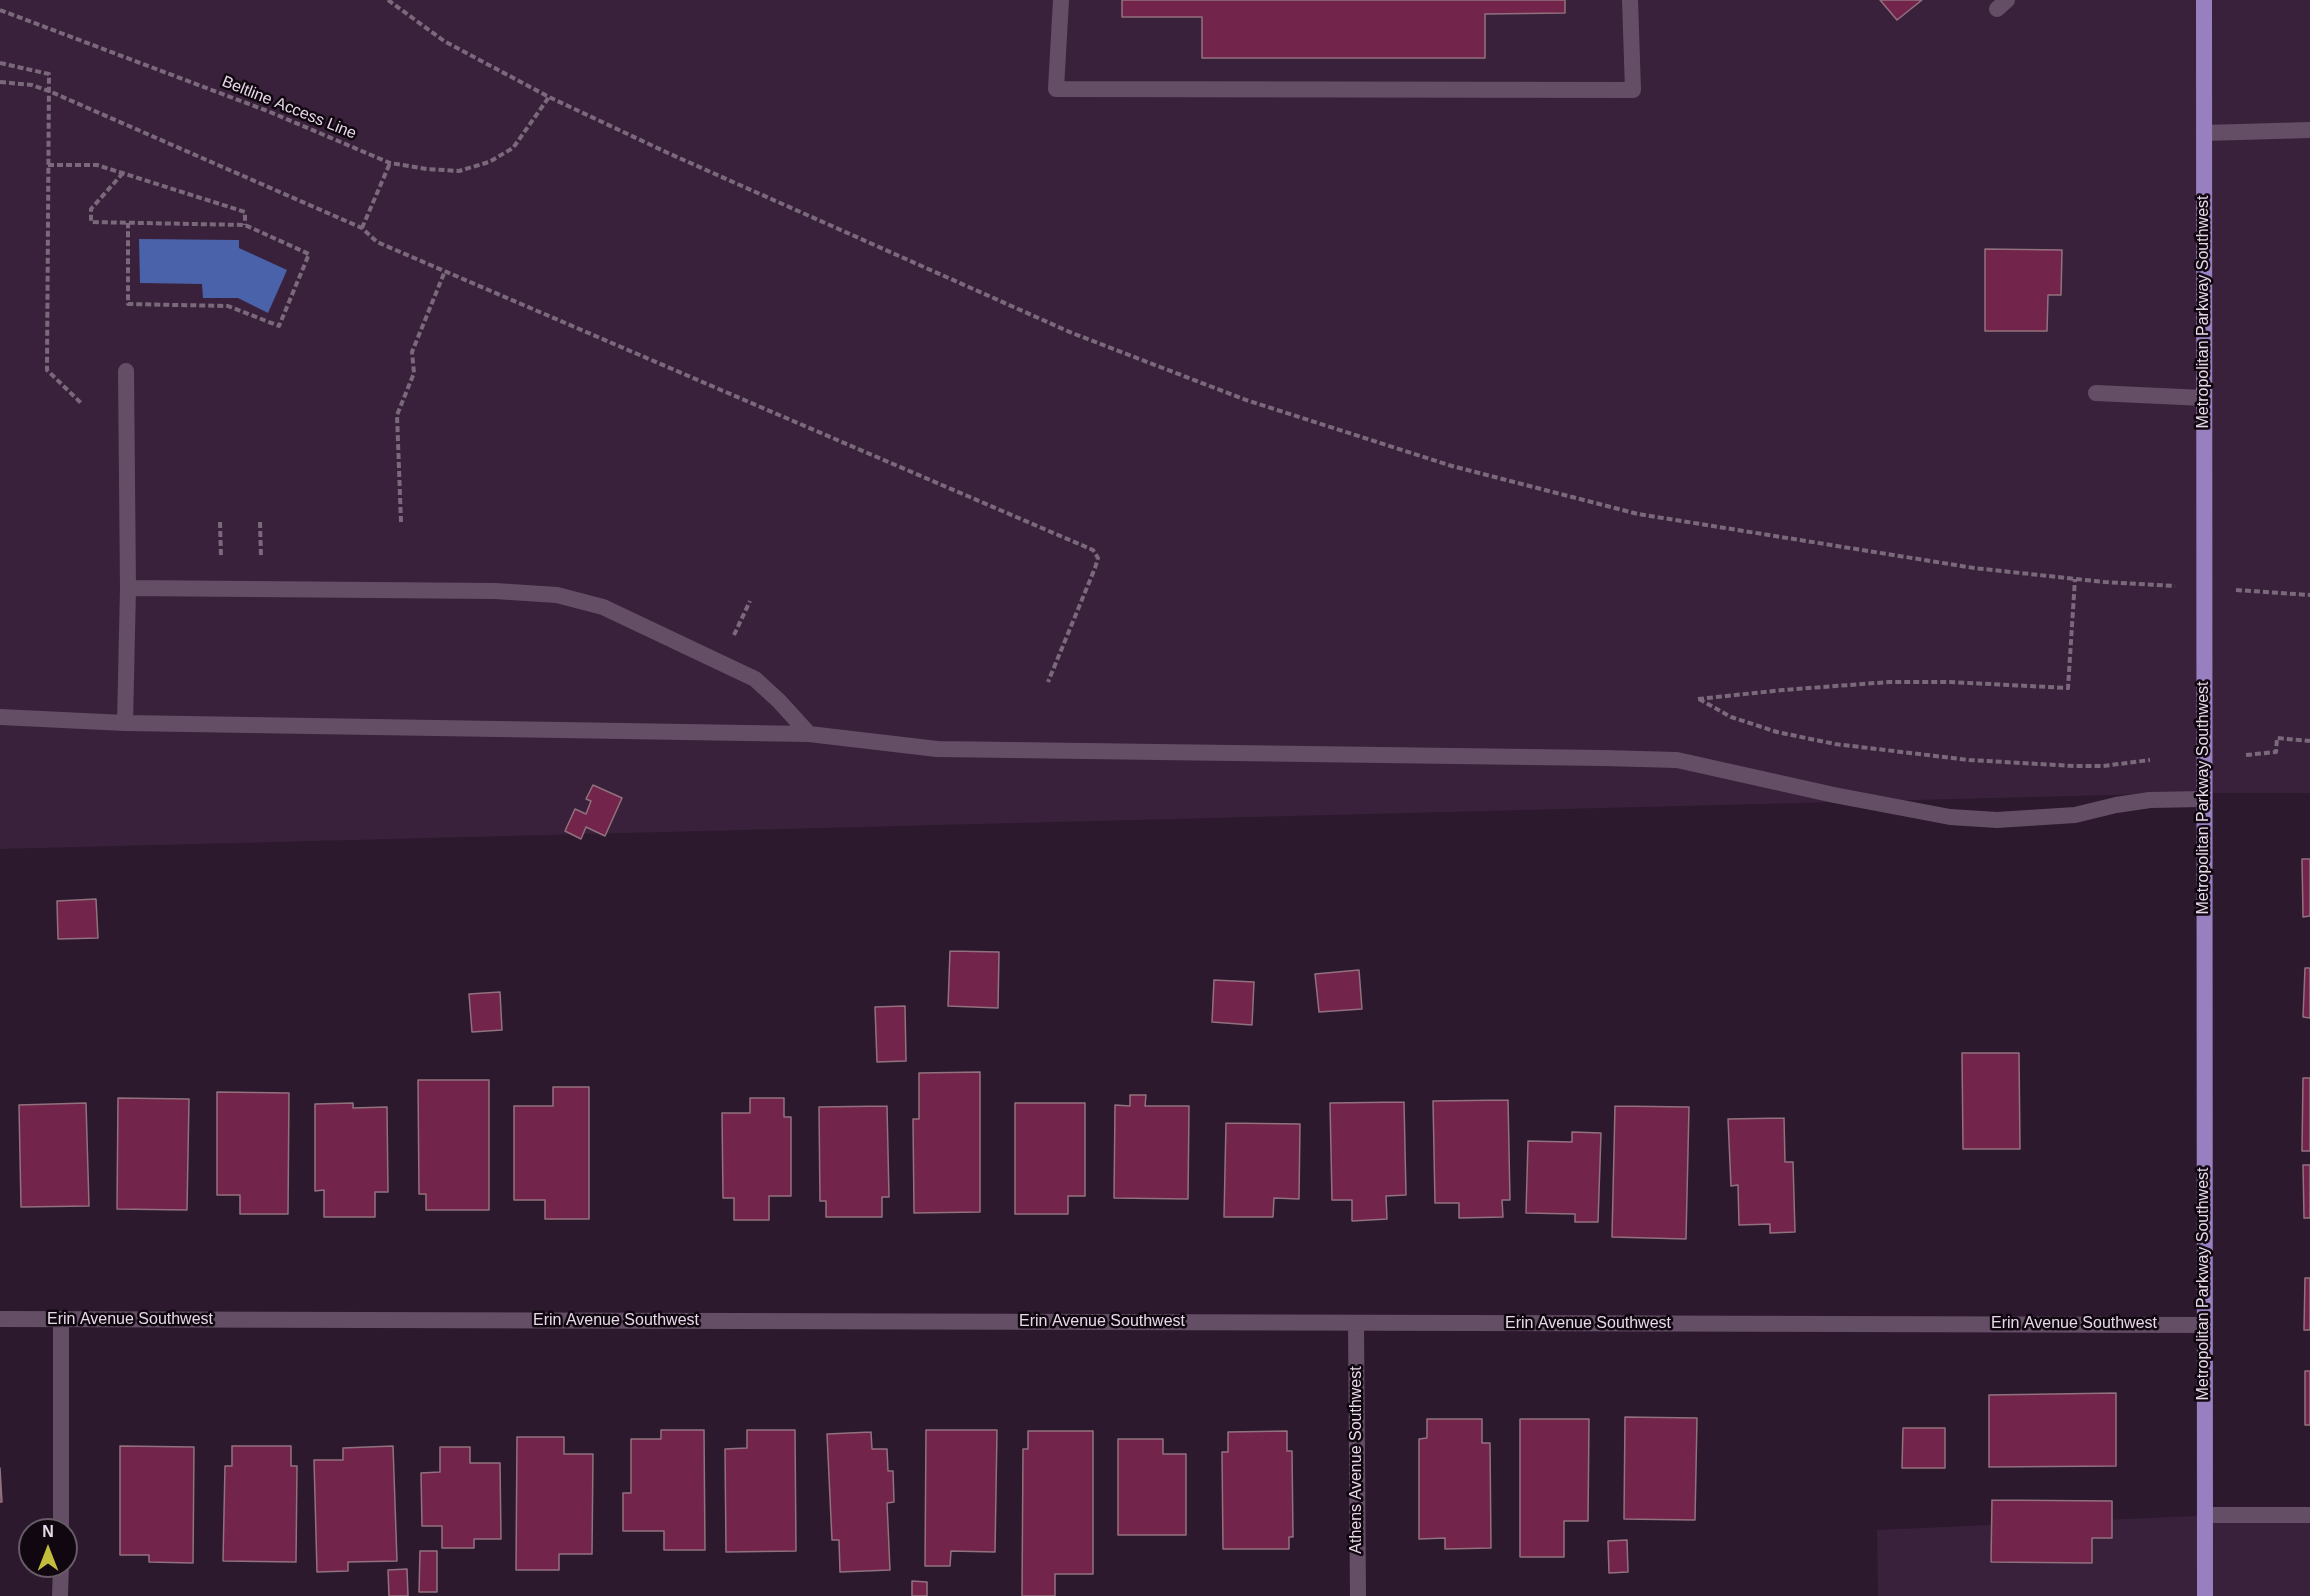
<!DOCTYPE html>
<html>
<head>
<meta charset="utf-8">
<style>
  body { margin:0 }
  #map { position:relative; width:2310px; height:1596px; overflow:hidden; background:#2c192e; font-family:Arial,sans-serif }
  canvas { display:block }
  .north { position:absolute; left:18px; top:1518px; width:60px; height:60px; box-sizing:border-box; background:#100710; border:2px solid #665b66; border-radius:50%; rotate:0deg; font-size:16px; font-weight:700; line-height:24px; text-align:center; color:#e7dae8 }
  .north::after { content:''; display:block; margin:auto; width:21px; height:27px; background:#c3bd3e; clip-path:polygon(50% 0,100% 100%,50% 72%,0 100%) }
</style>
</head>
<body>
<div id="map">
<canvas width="2310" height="1596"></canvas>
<div class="north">N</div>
</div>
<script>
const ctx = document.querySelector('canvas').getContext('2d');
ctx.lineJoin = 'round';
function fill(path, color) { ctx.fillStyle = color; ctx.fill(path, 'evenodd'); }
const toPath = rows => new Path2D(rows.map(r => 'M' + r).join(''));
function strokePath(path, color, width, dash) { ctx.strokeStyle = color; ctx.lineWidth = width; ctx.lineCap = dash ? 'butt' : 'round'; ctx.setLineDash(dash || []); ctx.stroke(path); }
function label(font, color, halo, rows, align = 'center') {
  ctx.font = font + ' Arial,sans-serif'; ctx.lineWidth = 5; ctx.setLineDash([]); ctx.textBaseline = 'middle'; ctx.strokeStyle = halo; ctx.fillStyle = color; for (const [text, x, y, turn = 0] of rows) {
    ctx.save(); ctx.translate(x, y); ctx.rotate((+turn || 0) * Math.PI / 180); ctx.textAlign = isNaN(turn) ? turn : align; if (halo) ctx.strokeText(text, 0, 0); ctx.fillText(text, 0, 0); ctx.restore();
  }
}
fill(toPath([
  [0,0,2310,0,2310,793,2189,793,0,849],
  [2310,1511,2310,1596,1878,1596,1877,1530]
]), '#39213b');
fill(toPath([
  [139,239,239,240,239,248,287,270,268,313,238,298,203,298,202,284,140,283]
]), '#4962a9');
const building = toPath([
  [1122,0,1565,0,1565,13,1485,14,1485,58,1202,58,1202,17,1122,17,1122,0],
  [1880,0,1922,0,1897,20,1880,0],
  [1985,249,2062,250,2061,295,2048,295,2047,331,1985,331,1985,249],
  [593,785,622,798,605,836,586,827,581,839,565,831,575,809,586,814,591,801,586,799,593,785],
  [2302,859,2310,859,2310,916,2303,917,2302,859],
  [96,899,98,938,58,939,57,901,96,899],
  [950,951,999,952,998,1008,948,1006,950,951],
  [2305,968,2310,968,2310,1018,2303,1017,2305,968],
  [1359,970,1362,1009,1319,1012,1315,974,1359,970],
  [1214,980,1254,982,1252,1025,1212,1022,1214,980],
  [500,992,502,1030,472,1032,469,994,500,992],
  [905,1006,906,1061,877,1062,875,1007,905,1006],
  [1962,1053,2019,1053,2020,1149,1963,1149,1962,1053],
  [980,1072,980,1212,914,1213,913,1119,919,1119,919,1073,980,1072],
  [2303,1078,2310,1078,2310,1151,2302,1151,2303,1078],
  [418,1080,489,1080,489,1210,426,1210,426,1194,419,1194,418,1080],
  [553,1087,589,1087,589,1219,545,1219,545,1200,514,1200,514,1106,553,1106,553,1087],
  [217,1092,289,1093,288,1214,240,1214,240,1195,217,1195,217,1092],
  [1130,1095,1146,1095,1145,1106,1189,1106,1188,1199,1114,1198,1115,1105,1130,1106,1130,1095],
  [118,1098,189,1099,187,1210,117,1209,118,1098],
  [750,1098,784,1098,784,1117,791,1117,791,1196,769,1196,769,1220,734,1220,734,1198,723,1198,722,1113,750,1113,750,1098],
  [1508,1100,1510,1200,1502,1200,1503,1217,1459,1218,1459,1203,1435,1203,1433,1101,1508,1100],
  [1404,1102,1406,1195,1386,1196,1387,1219,1352,1221,1352,1200,1332,1200,1330,1103,1404,1102],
  [86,1103,89,1206,21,1207,19,1105,86,1103],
  [353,1103,353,1108,387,1107,388,1192,375,1192,375,1217,324,1217,324,1190,315,1191,315,1104,353,1103],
  [1015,1103,1085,1103,1085,1196,1068,1196,1068,1214,1015,1214,1015,1103],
  [887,1106,889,1197,882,1197,882,1217,826,1217,826,1201,820,1201,819,1107,887,1106],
  [1615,1106,1689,1107,1686,1239,1612,1237,1615,1106],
  [1784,1118,1785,1162,1793,1162,1795,1232,1770,1233,1770,1224,1739,1225,1738,1185,1731,1186,1728,1119,1784,1118],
  [1226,1123,1300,1124,1299,1199,1274,1198,1273,1217,1224,1217,1226,1123],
  [1572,1132,1601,1133,1598,1222,1575,1222,1575,1214,1526,1213,1528,1141,1572,1142,1572,1132],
  [2303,1165,2310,1165,2310,1218,2304,1218,2303,1165],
  [2305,1278,2310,1278,2310,1330,2304,1330,2305,1278],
  [2305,1371,2310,1371,2310,1425,2305,1425,2305,1371],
  [2116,1393,2116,1466,1989,1467,1989,1395,2116,1393],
  [1625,1417,1697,1418,1695,1520,1624,1519,1625,1417],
  [1427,1419,1482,1419,1482,1443,1490,1443,1491,1548,1445,1549,1445,1538,1419,1539,1419,1439,1427,1438,1427,1419],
  [1520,1419,1589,1419,1588,1521,1564,1521,1564,1557,1520,1557,1520,1419],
  [1903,1428,1945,1428,1945,1468,1902,1468,1903,1428],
  [661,1430,704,1430,705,1550,664,1550,664,1531,623,1531,623,1493,631,1493,631,1439,661,1439,661,1430],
  [747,1430,795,1430,796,1551,726,1552,725,1449,747,1448,747,1430],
  [926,1430,997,1430,995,1552,951,1551,950,1566,925,1566,926,1430],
  [1028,1431,1093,1431,1093,1574,1055,1574,1055,1596,1022,1596,1023,1449,1028,1449,1028,1431],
  [1287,1431,1287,1451,1292,1451,1293,1537,1289,1537,1289,1549,1223,1549,1222,1452,1228,1452,1228,1432,1287,1431],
  [871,1432,872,1449,887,1449,888,1471,893,1471,894,1502,887,1503,890,1570,840,1572,839,1540,832,1540,827,1434,871,1432],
  [517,1437,564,1437,564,1454,593,1454,592,1554,559,1554,559,1570,516,1570,517,1437],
  [1118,1439,1163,1439,1163,1454,1186,1454,1186,1535,1118,1535,1118,1439],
  [120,1446,194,1447,193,1563,149,1562,149,1555,120,1555,120,1446],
  [232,1446,291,1446,291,1466,297,1466,296,1562,223,1561,225,1466,232,1466,232,1446],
  [393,1446,397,1561,348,1562,348,1571,317,1572,314,1460,343,1460,343,1448,393,1446],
  [440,1447,470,1447,470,1463,500,1463,501,1539,474,1539,474,1548,442,1548,442,1526,422,1526,421,1473,440,1472,440,1447],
  [0,1468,2,1502,0,1502,0,1468],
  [1992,1500,2112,1501,2112,1538,2092,1538,2092,1563,1991,1562,1992,1500],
  [1627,1540,1628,1572,1609,1573,1608,1541,1627,1540],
  [420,1551,437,1551,437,1592,419,1592,420,1551],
  [407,1569,408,1596,389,1596,388,1570,407,1569],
  [912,1581,927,1582,927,1596,912,1596,912,1581]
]);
fill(building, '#72244b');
strokePath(building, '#92717e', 1.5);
strokePath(toPath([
  [388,0,444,41,549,97,668,153,1072,333,1246,400,1452,466,1638,514,1974,568,2104,582,2175,586],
  [0,10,270,112,390,163,427,169,459,171,489,162,513,148,549,97],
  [0,63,49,74,47,370,81,403],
  [0,82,32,85,49,91,362,228,377,242,1093,550,1098,558,1095,568,1048,682],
  [48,165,97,165,245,212,245,225],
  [123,173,91,209,91,222,245,225,309,254,279,326,228,306,128,304,128,223],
  [362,228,390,163],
  [220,522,221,557],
  [260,522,261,557],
  [401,522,397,415,414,373,412,352,445,271],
  [2236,590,2310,595],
  [734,635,750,601],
  [1698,699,1783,690,1889,682,1950,682,2068,688,2075,579],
  [1699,699,1731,717,1777,732,1835,744,1969,760,2074,766,2103,766,2150,760],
  [2246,755,2276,752,2277,738,2310,741]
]), '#7a697b', 4, [6, 3]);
strokePath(toPath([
  [1061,0,1056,89,1633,90,1630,0],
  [1997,9,2007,0],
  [2204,133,2310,130],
  [2096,393,2204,398],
  [128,588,495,591,557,595,603,607,755,679,779,701,809,734],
  [0,717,125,723,809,734,937,749,1603,758,1677,760,1834,795,1950,817,1997,820,2075,815,2116,805,2150,800,2203,799],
  [125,723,128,588,126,371]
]), '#644e65', 16);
strokePath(toPath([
  [0,1319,2204,1325],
  [1356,1323,1358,1596],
  [2205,1515,2310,1515],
  [61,1530,61,1319],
  [60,1596,61,1566]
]), '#644e65', 16);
strokePath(toPath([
  [2204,0,2205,1596]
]), '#9880c0', 16);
label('16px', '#e7dae8', '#100710', [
  ["Beltline Access Line",289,108,22],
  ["Metropolitan Parkway Southwest",2204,312,-90],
  ["Metropolitan Parkway Southwest",2204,798,-90],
  ["Metropolitan Parkway Southwest",2204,1284,-90],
  ["Erin Avenue Southwest",130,1320],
  ["Erin Avenue Southwest",616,1321],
  ["Erin Avenue Southwest",1102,1322],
  ["Erin Avenue Southwest",1588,1324],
  ["Erin Avenue Southwest",2074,1324],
  ["Athens Avenue Southwest",1357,1460,-90]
]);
</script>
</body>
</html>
